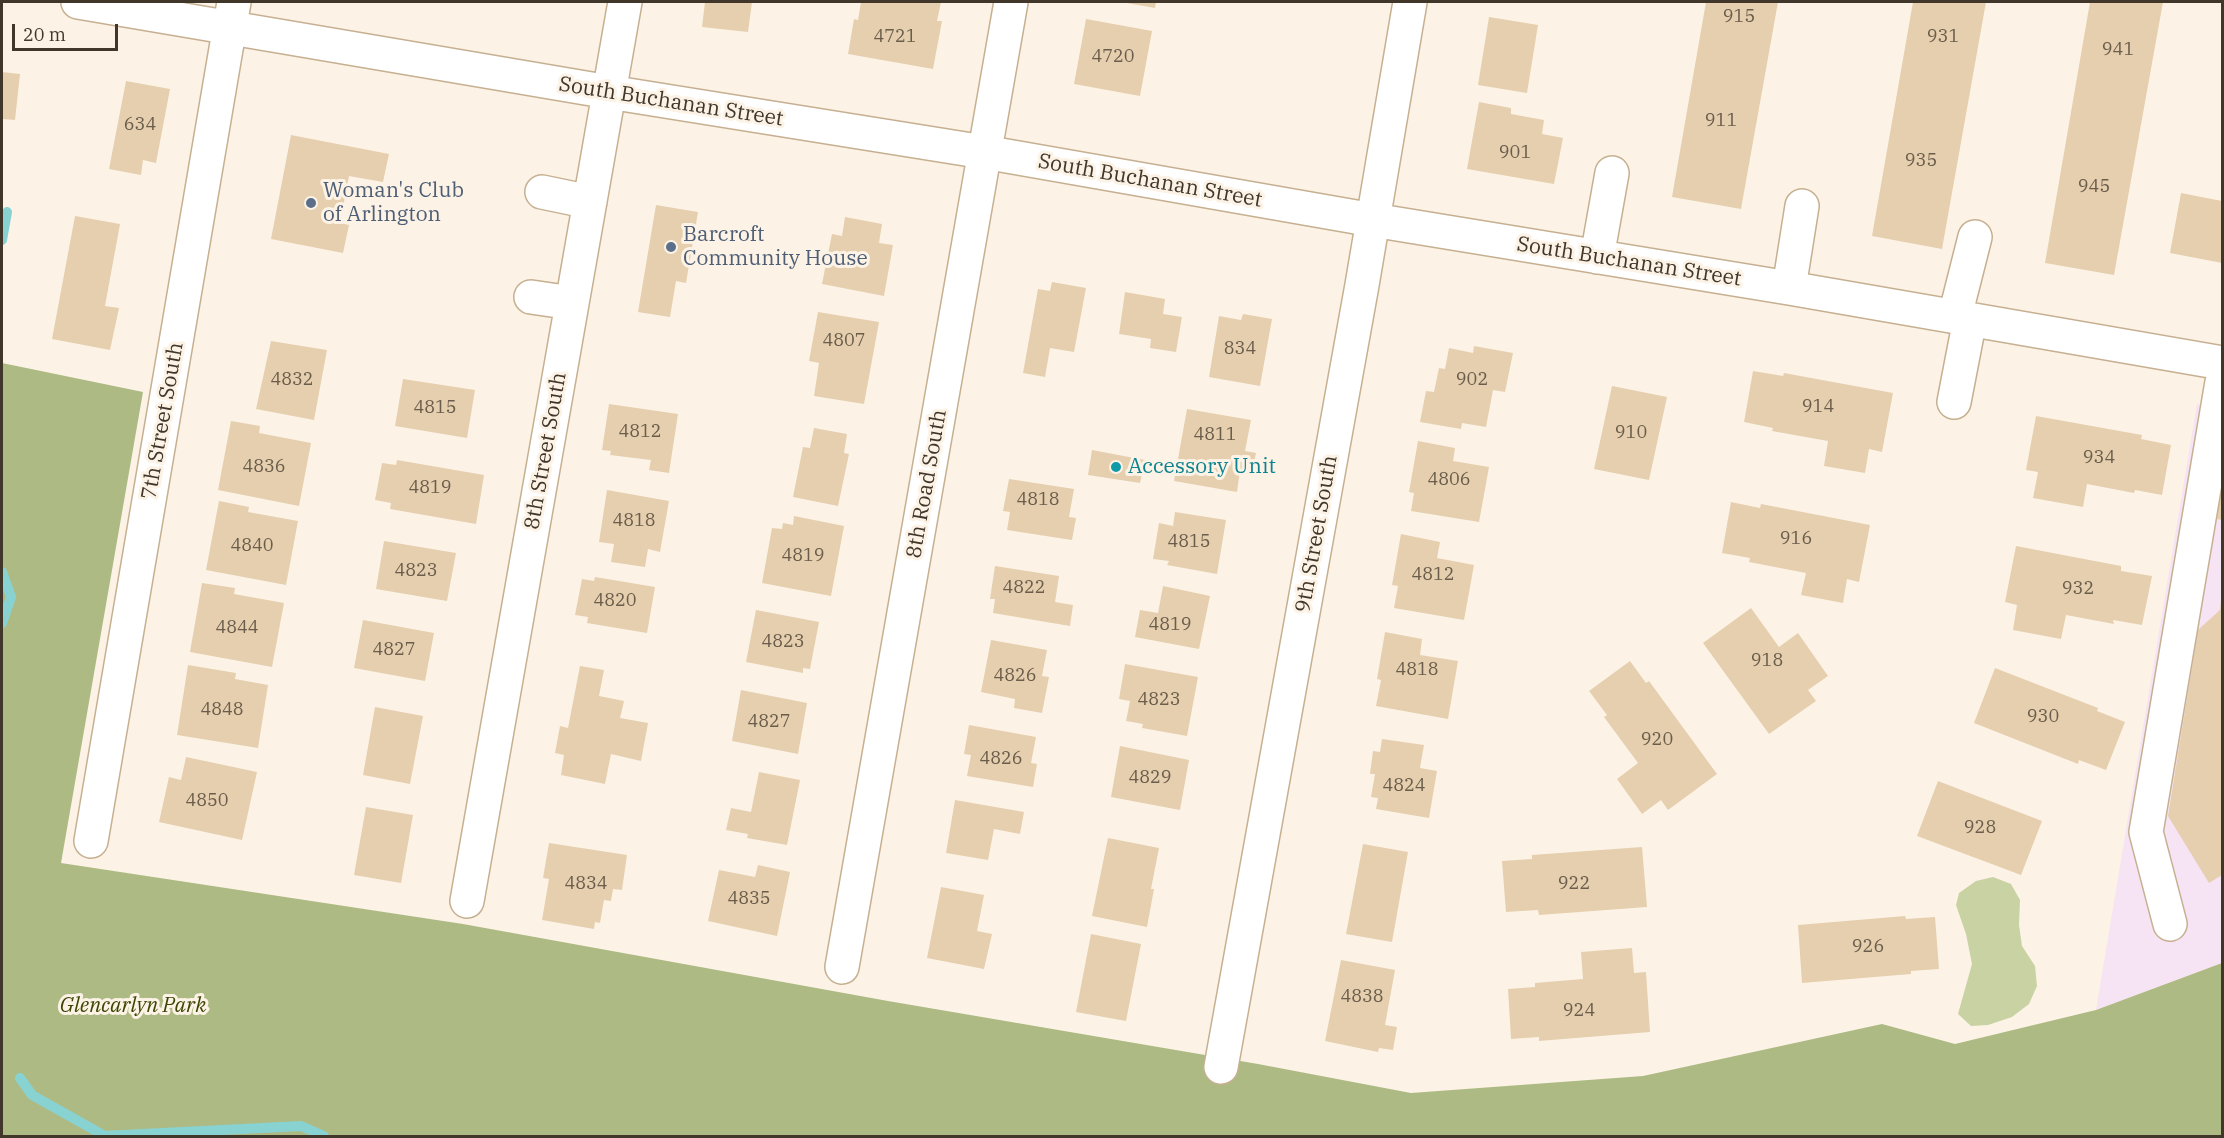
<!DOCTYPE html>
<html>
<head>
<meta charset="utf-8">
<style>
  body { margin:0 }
  #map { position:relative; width:2224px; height:1138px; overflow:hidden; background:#fcf3e6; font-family:"IBM Plex Serif",serif }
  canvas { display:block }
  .frame { position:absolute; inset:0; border:3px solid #40372a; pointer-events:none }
  .scale { position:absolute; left:12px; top:24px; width:106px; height:27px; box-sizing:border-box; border:3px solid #40372a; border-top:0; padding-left:8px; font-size:18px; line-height:21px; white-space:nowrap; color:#40372a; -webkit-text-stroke:4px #fcf3e6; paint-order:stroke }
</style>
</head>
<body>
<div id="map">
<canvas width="2224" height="1138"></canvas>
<div class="frame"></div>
<div class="scale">20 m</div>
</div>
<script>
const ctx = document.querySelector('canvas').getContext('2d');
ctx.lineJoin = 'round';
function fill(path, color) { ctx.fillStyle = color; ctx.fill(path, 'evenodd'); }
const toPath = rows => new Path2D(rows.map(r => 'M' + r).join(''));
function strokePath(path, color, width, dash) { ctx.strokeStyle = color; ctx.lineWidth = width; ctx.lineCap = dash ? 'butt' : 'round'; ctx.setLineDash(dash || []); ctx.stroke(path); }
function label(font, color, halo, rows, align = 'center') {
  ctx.font = font + ' "IBM Plex Serif",serif'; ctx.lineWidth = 6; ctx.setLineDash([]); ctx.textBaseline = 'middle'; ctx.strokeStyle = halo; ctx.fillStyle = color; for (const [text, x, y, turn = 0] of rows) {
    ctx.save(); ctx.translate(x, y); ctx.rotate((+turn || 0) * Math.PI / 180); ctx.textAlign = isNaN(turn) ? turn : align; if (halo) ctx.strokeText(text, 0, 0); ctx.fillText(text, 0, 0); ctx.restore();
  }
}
fill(toPath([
  [2197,404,2222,408,2222,963,2096,1010]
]), '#f6e3f4');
fill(toPath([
  [1993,877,2011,884,2020,900,2019,925,2022,946,2035,966,2037,986,2029,1004,2012,1017,1988,1025,1971,1026,1958,1014,1972,964,1966,934,1956,905,1959,893,1976,881]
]), '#c8d2a3');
fill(toPath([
  [2,363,143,392,61,863,463,924,888,1001,1258,1064,1411,1093,1643,1076,1882,1024,1955,1044,2096,1010,2222,963,2222,1136,2,1136]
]), '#aeba84');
strokePath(toPath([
  [2,240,7,212],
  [2,572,11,597,2,623],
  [20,1078,32,1095,105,1136],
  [103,1136,301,1126,324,1136]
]), '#88d3d2', 10);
fill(toPath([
  [705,2,752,2,748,32,702,27],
  [861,2,941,2,937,21,942,21,933,69,848,54,854,19,858,20],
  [1121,2,1156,2,1155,8],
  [1706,2,1778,2,1741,209,1672,197],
  [1913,2,1986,2,1942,249,1872,236],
  [2090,2,2163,2,2114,275,2045,263],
  [1489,17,1538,25,1527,93,1478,85],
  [1086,19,1152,31,1140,96,1074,84],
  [2,72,20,74,15,120,2,119],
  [126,81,170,89,156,163,143,160,141,175,109,169],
  [1479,102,1511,108,1511,114,1544,120,1542,134,1563,138,1554,184,1467,169],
  [291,135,389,154,383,182,349,176,340,223,349,225,343,253,271,239],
  [2181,193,2222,201,2222,263,2170,253],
  [656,205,698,212,686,283,676,281,670,317,638,312],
  [75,216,120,224,105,306,119,308,110,350,52,339],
  [845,217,882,224,879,243,893,245,884,296,822,284,832,234,842,236],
  [1052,282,1086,288,1074,352,1050,348,1045,377,1023,373,1038,289,1050,291],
  [1125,292,1165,299,1163,314,1182,317,1176,352,1150,348,1151,339,1119,334],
  [818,312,879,322,864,404,814,396,819,363,809,361],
  [1243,314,1272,319,1260,386,1209,377,1219,316,1241,320],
  [271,341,327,350,314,420,256,409],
  [1474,346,1513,353,1505,392,1493,390,1486,427,1462,423,1461,429,1420,422,1426,391,1434,392,1439,368,1445,369,1449,348,1473,353],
  [1753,371,1783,376,1784,373,1893,393,1882,452,1869,449,1865,473,1824,466,1828,441,1772,431,1773,428,1744,422],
  [403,379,475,390,467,438,395,426],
  [1612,386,1667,397,1649,480,1594,469],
  [609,404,678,414,669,473,649,470,651,460,610,455,611,451,602,450],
  [1187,409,1251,420,1245,451,1256,453,1252,472,1240,470,1237,492,1174,481],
  [2036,416,2142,435,2141,439,2171,445,2162,495,2135,490,2134,493,2087,484,2083,507,2033,498,2038,472,2026,470],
  [231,421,260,426,259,433,311,443,299,506,218,490],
  [814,428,847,434,844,453,849,454,838,506,793,497,803,447,810,448],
  [1418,441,1455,448,1453,461,1489,467,1479,522,1411,511,1414,493,1409,492],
  [2222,442,2222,520,2207,517],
  [1092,450,1145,460,1140,483,1088,475],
  [397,460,484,475,476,524,390,509,391,503,375,500,382,463,396,465],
  [1009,479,1074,489,1069,517,1076,518,1072,540,1007,530,1010,512,1003,511],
  [607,490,669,501,660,552,648,549,645,567,611,562,614,544,599,542],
  [219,501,249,507,248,512,298,521,286,585,206,570],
  [1731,502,1760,508,1761,504,1870,525,1859,582,1847,579,1843,603,1801,595,1806,573,1749,562,1750,558,1722,553],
  [1175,512,1226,520,1217,574,1167,565,1169,561,1153,559,1159,523,1173,526],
  [794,516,844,526,831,596,762,583,772,528,782,529,783,523,793,525],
  [1401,534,1440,542,1437,558,1474,565,1464,620,1394,608,1398,586,1392,585],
  [384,541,456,553,447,601,376,589],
  [2016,546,2121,566,2121,571,2152,576,2142,625,2113,620,2114,624,2066,615,2061,639,2013,630,2017,605,2005,602],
  [995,566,1059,576,1055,602,1073,605,1070,626,993,613,995,599,990,599],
  [595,577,655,587,647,633,587,623,588,617,575,615,582,579,594,581],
  [202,583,235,588,234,594,284,603,272,667,190,652],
  [1163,586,1210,596,1199,649,1135,637,1140,610,1158,613],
  [2221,600,2222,875,2209,883,2168,816,2198,630,2220,610],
  [1751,608,1779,647,1798,633,1828,676,1808,690,1816,701,1769,734,1703,643],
  [756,610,819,622,810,669,803,668,803,673,746,662],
  [363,620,434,633,425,681,354,668],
  [1385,632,1422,639,1420,655,1458,661,1448,719,1376,706,1381,680,1377,679],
  [991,640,1047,650,1042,676,1049,677,1042,713,1014,708,1015,699,981,692],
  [1630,661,1646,683,1649,681,1717,774,1668,810,1661,800,1642,814,1617,779,1638,763,1604,717,1607,715,1589,691],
  [1125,664,1198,677,1187,736,1142,728,1143,724,1126,721,1130,701,1119,699],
  [188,665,236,673,235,679,268,685,258,748,177,735],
  [580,666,604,670,599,696,624,701,620,718,648,723,641,761,611,754,605,784,561,775,564,755,555,753,560,726,568,728],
  [1995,668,2098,708,2097,711,2125,722,2106,770,2079,760,2078,764,1974,723],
  [741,690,807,703,798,754,732,741],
  [375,707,423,716,410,784,363,775],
  [969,725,1036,737,1031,763,1037,764,1033,787,967,776,971,755,964,754],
  [1382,739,1424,745,1420,768,1437,771,1429,818,1376,809,1378,798,1371,797,1375,774,1370,774,1373,751,1380,752],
  [1120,746,1189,760,1180,810,1111,797],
  [186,757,257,772,242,840,159,822,169,777,181,780],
  [759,772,800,780,787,845,747,838,748,834,726,830,731,808,751,812],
  [1938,781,2042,821,2021,875,1917,836],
  [955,800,1024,812,1020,834,994,829,988,860,946,853],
  [366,807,413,815,401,883,354,875],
  [1108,838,1159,848,1151,889,1154,889,1147,927,1092,916],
  [549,843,627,855,622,890,613,889,611,901,604,900,600,923,595,922,594,929,542,920,549,879,543,878],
  [1363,844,1408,852,1392,942,1346,934],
  [1642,847,1647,907,1539,915,1538,910,1506,912,1502,861,1532,859,1532,855],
  [758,865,790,872,777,936,708,921,719,870,755,877],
  [941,887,984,895,977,931,992,934,984,969,927,958],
  [1905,916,1906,919,1935,917,1939,969,1911,971,1911,974,1802,983,1798,925],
  [1091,934,1141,944,1126,1021,1076,1012],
  [1632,948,1634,973,1646,972,1650,1032,1539,1041,1539,1037,1511,1039,1508,989,1535,987,1535,983,1583,979,1581,952],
  [1341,960,1395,970,1385,1025,1397,1027,1393,1050,1379,1048,1378,1052,1325,1041]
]), '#e6cfaf');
const minor = toPath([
  [78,2,609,92,984,152,1373,220,1789,288,2222,363],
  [542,192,590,202],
  [1597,257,1612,173],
  [1789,288,1802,206],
  [531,297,572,303],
  [1955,316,1975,237],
  [1954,402,1970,319],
  [91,841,234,2],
  [467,901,625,2],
  [2170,924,2146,832,2222,382],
  [842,967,1011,2],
  [1221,1067,1362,285,1410,2]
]);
strokePath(minor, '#c6b091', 36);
strokePath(minor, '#fff', 33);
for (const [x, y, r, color] of [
  [311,203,6,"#5c6f8a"],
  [671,247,6,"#5c6f8a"],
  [1116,467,6,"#0f9aa8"]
]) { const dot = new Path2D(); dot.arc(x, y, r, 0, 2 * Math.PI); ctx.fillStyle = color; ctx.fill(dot); strokePath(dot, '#fcf3e6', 2); }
label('18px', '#6a5d4b', null, [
  ["915",1739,17],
  ["4721",895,37],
  ["931",1943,37],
  ["941",2118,50],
  ["4720",1113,57],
  ["911",1721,121],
  ["634",140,125],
  ["901",1515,153],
  ["935",1921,161],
  ["945",2094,187],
  ["4807",844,341],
  ["834",1240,349],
  ["4832",292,380],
  ["902",1472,380],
  ["914",1818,407],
  ["4815",435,408],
  ["4812",640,432],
  ["910",1631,433],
  ["4811",1215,435],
  ["934",2099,458],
  ["4836",264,467],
  ["4806",1449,480],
  ["4819",430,488],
  ["4818",1038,500],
  ["4818",634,521],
  ["916",1796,539],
  ["4815",1189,542],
  ["4840",252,546],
  ["4819",803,556],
  ["4823",416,571],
  ["4812",1433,575],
  ["4822",1024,588],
  ["932",2078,589],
  ["4820",615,601],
  ["4819",1170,625],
  ["4844",237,628],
  ["4823",783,642],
  ["4827",394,650],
  ["918",1767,661],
  ["4818",1417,670],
  ["4826",1015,676],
  ["4823",1159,700],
  ["4848",222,710],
  ["930",2043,717],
  ["4827",769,722],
  ["920",1657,740],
  ["4826",1001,759],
  ["4829",1150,778],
  ["4824",1404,786],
  ["4850",207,801],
  ["928",1980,828],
  ["4834",586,884],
  ["922",1574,884],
  ["4835",749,899],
  ["926",1868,947],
  ["4838",1362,997],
  ["924",1579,1011]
]);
label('21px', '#40372a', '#fcf3e6', [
  ["South Buchanan Street",671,102,9],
  ["South Buchanan Street",1150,181,10],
  ["South Buchanan Street",1629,262,9],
  ["7th Street South",163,421,-80],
  ["8th Street South",546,451,-80],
  ["8th Road South",927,484,-80],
  ["9th Street South",1317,534,-80]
]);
label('21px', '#4e5e75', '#fcf3e6', [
  ["Woman's Club",323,191],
  ["of Arlington",323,215],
  ["Barcroft",683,235],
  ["Community House",683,259]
], 'left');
label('21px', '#0d838f', '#fcf3e6', [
  ["Accessory Unit",1128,467]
], 'left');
label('italic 21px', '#3c4504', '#fcf3e6', [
  ["Glencarlyn Park",133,1006]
]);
</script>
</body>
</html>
